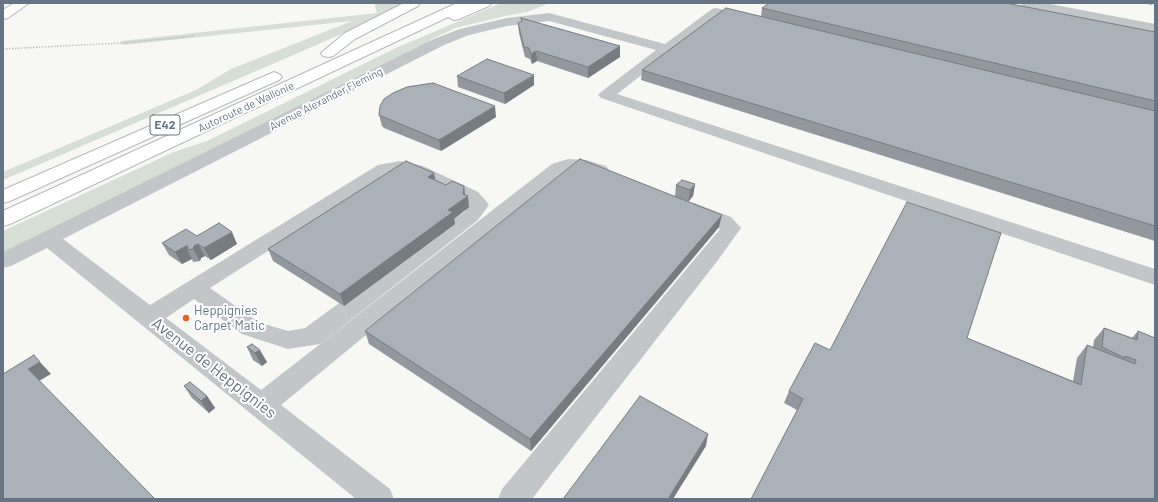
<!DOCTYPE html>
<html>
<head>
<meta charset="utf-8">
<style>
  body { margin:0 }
  #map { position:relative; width:1158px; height:502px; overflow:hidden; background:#f7f7f4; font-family:Barlow,sans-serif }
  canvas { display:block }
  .frame { position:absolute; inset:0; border:4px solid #657585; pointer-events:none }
</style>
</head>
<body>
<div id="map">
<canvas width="1158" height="502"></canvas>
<div class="frame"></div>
</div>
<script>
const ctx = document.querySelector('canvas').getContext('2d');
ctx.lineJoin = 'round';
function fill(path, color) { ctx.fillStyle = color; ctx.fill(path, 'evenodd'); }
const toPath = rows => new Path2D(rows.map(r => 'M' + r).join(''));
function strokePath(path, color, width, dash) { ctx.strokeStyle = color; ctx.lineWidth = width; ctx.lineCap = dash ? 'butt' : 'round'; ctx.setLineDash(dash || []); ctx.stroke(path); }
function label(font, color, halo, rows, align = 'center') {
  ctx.font = font + ' Barlow,sans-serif'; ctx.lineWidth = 4; ctx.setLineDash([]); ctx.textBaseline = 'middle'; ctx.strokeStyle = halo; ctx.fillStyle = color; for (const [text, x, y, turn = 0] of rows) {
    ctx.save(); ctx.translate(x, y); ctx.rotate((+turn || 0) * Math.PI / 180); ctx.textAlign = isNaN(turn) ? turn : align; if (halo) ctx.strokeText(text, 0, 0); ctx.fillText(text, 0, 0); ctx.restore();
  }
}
fill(toPath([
  [374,3,405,3,380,17,305,50,3,180,3,172,196,90,231,69,352,21,123,45,121,41,377,13],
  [501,3,550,3,527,12,505,16,455,28,430,40,429,43,3,254,3,231,174,152,207,141,396,48]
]), '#d7ded5');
const major = toPath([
  [14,3,29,3,8,18,3,19,3,10,14,3]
]);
const highway = toPath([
  [404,3,420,3,418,6,355,39,333,56,328,57,323,56,321,53,345,33,404,3],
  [457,3,491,3,489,6,459,19,454,20,448,17,10,224,3,226,3,211,457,3],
  [274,72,279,74,282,77,279,80,10,201,3,203,3,190,274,72]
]);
strokePath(major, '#b5b9bd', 2);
strokePath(highway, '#b5b8bc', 2);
strokePath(toPath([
  [3,49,122,43,194,36]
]), '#bcbec1', 1.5, [1.5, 1.5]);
fill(toPath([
  [1020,3,1045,3,1155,24,1155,32,1026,7,1022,6,1020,3],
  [716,8,752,16,754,19,752,22,748,23,718,16,617,94,1155,269,1155,285,601,98,598,95,601,92,656,50,549,21,507,26,469,35,444,45,63,239,150,305,378,165,400,161,423,166,478,192,486,201,489,205,478,220,320,344,288,349,242,334,194,299,166,318,261,390,552,164,568,159,586,160,606,166,609,170,606,174,600,175,584,170,570,169,564,172,281,405,390,489,394,499,356,499,47,248,11,266,3,268,3,252,434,39,460,29,507,18,549,13,665,44,712,9,716,8],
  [400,171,411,174,464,200,469,205,464,212,305,328,288,331,258,322,210,288,390,173,400,171],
  [694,203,731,217,741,228,718,260,532,499,498,499,502,489,720,229,717,225,687,213,684,209,687,205,694,203]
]), '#c2c6c9');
fill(major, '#fff');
fill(highway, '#fff');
fill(toPath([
  [1144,3,1153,3,1152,5],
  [762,8,1155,32,1155,241,641,80,642,70,761,16],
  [521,18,620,46,620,57,588,78,537,61,532,64,530,59,525,57,519,33,518,23,521,22],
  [457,76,534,85,505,104,458,87],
  [379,115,496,117,441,151,384,128,382,126],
  [434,173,435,180,446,185,464,186,465,194,469,207,454,219,455,224,344,306,273,261,268,249],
  [695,184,693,196,688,202,719,227,531,451,369,344,365,331,675,196,676,185],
  [197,236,237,244,211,260,205,256,201,258,200,261,193,262,192,259,182,264,169,255,162,243],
  [1104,328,1132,338,1138,331,1155,499,797,410,784,403,789,391,830,350,967,338,1073,381,1077,358,1087,345,1093,348,1094,340],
  [252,344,267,362,262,366,253,360,247,347],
  [184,386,207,396,215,408,209,413,192,398]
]), '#92989e');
fill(toPath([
  [620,46,620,57,588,78,588,67],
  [536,51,537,61,532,64,531,54],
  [534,75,534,85,505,104,504,93],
  [495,106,496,117,441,151,439,140],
  [434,173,436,185,428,177],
  [695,184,693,196,688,202,690,190],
  [464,186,465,197,468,196,469,207,454,219,455,224,344,306,340,294,448,210,463,194],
  [722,215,719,227,531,451,530,439],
  [232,232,237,244,211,260,204,248],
  [198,244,205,256,201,258,200,261,193,249,194,246],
  [186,246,189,250,187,250,192,259,182,264,175,252],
  [260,350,267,362,262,366,255,353],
  [40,362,51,374,39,381,28,369],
  [207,396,215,408,209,413,201,401],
  [708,434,706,446,673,499,668,499]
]), '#777c81');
const building = toPath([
  [769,3,1006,3,1155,32,1155,101,762,8,769,3],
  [726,8,1155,111,1155,226,642,70,726,8],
  [521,18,620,46,588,67,536,51,531,54,529,48,524,47,518,23,522,21,521,18],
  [487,59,534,75,504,93,457,76,487,59],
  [433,83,495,106,439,140,381,116,379,115,380,106,384,99,393,93,407,87,433,83],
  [580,159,722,215,530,439,365,331,580,159],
  [406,161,434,173,428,177,446,185,452,181,464,186,463,194,468,196,448,210,453,212,340,294,268,249,406,161],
  [682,180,695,184,690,190,676,185,682,180],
  [907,202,1001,233,967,338,1081,385,1087,345,1135,364,1136,360,1125,356,1125,358,1102,347,1104,328,1137,340,1138,331,1155,338,1155,499,751,499,803,399,789,391,815,343,830,350,907,202],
  [219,223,232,232,204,248,198,244,194,246,193,249,187,250,188,246,186,246,175,252,162,243,186,229,197,236,219,223],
  [252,344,260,350,255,353,247,347,252,344],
  [34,355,40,362,28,369,155,499,3,499,3,374,34,355],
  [190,382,207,396,201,401,184,386,190,382],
  [640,396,708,434,668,499,563,499,640,396]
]);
fill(building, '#aab1b8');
strokePath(building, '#777c81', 1);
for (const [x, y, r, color] of [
  [186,318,4,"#e56025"]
]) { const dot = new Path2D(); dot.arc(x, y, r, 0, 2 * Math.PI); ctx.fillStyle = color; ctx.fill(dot); strokePath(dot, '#fff', 1.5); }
label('11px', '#657585', '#fff', [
  ["Avenue Alexander Fleming",326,99,-27],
  ["Autoroute de Wallonie",246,107,-25]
]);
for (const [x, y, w] of [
  [165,125,30]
]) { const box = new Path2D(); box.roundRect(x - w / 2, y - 10, w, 20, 3); ctx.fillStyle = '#fff'; ctx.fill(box); strokePath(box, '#657585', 1); }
label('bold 12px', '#657585', null, [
  ["E42",165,125]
]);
label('13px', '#657585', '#fff', [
  ["Heppignies",194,311],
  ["Carpet Matic",194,326]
], 'left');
label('16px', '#657585', '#fff', [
  ["Avenue de Heppignies",214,368,38]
]);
</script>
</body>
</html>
